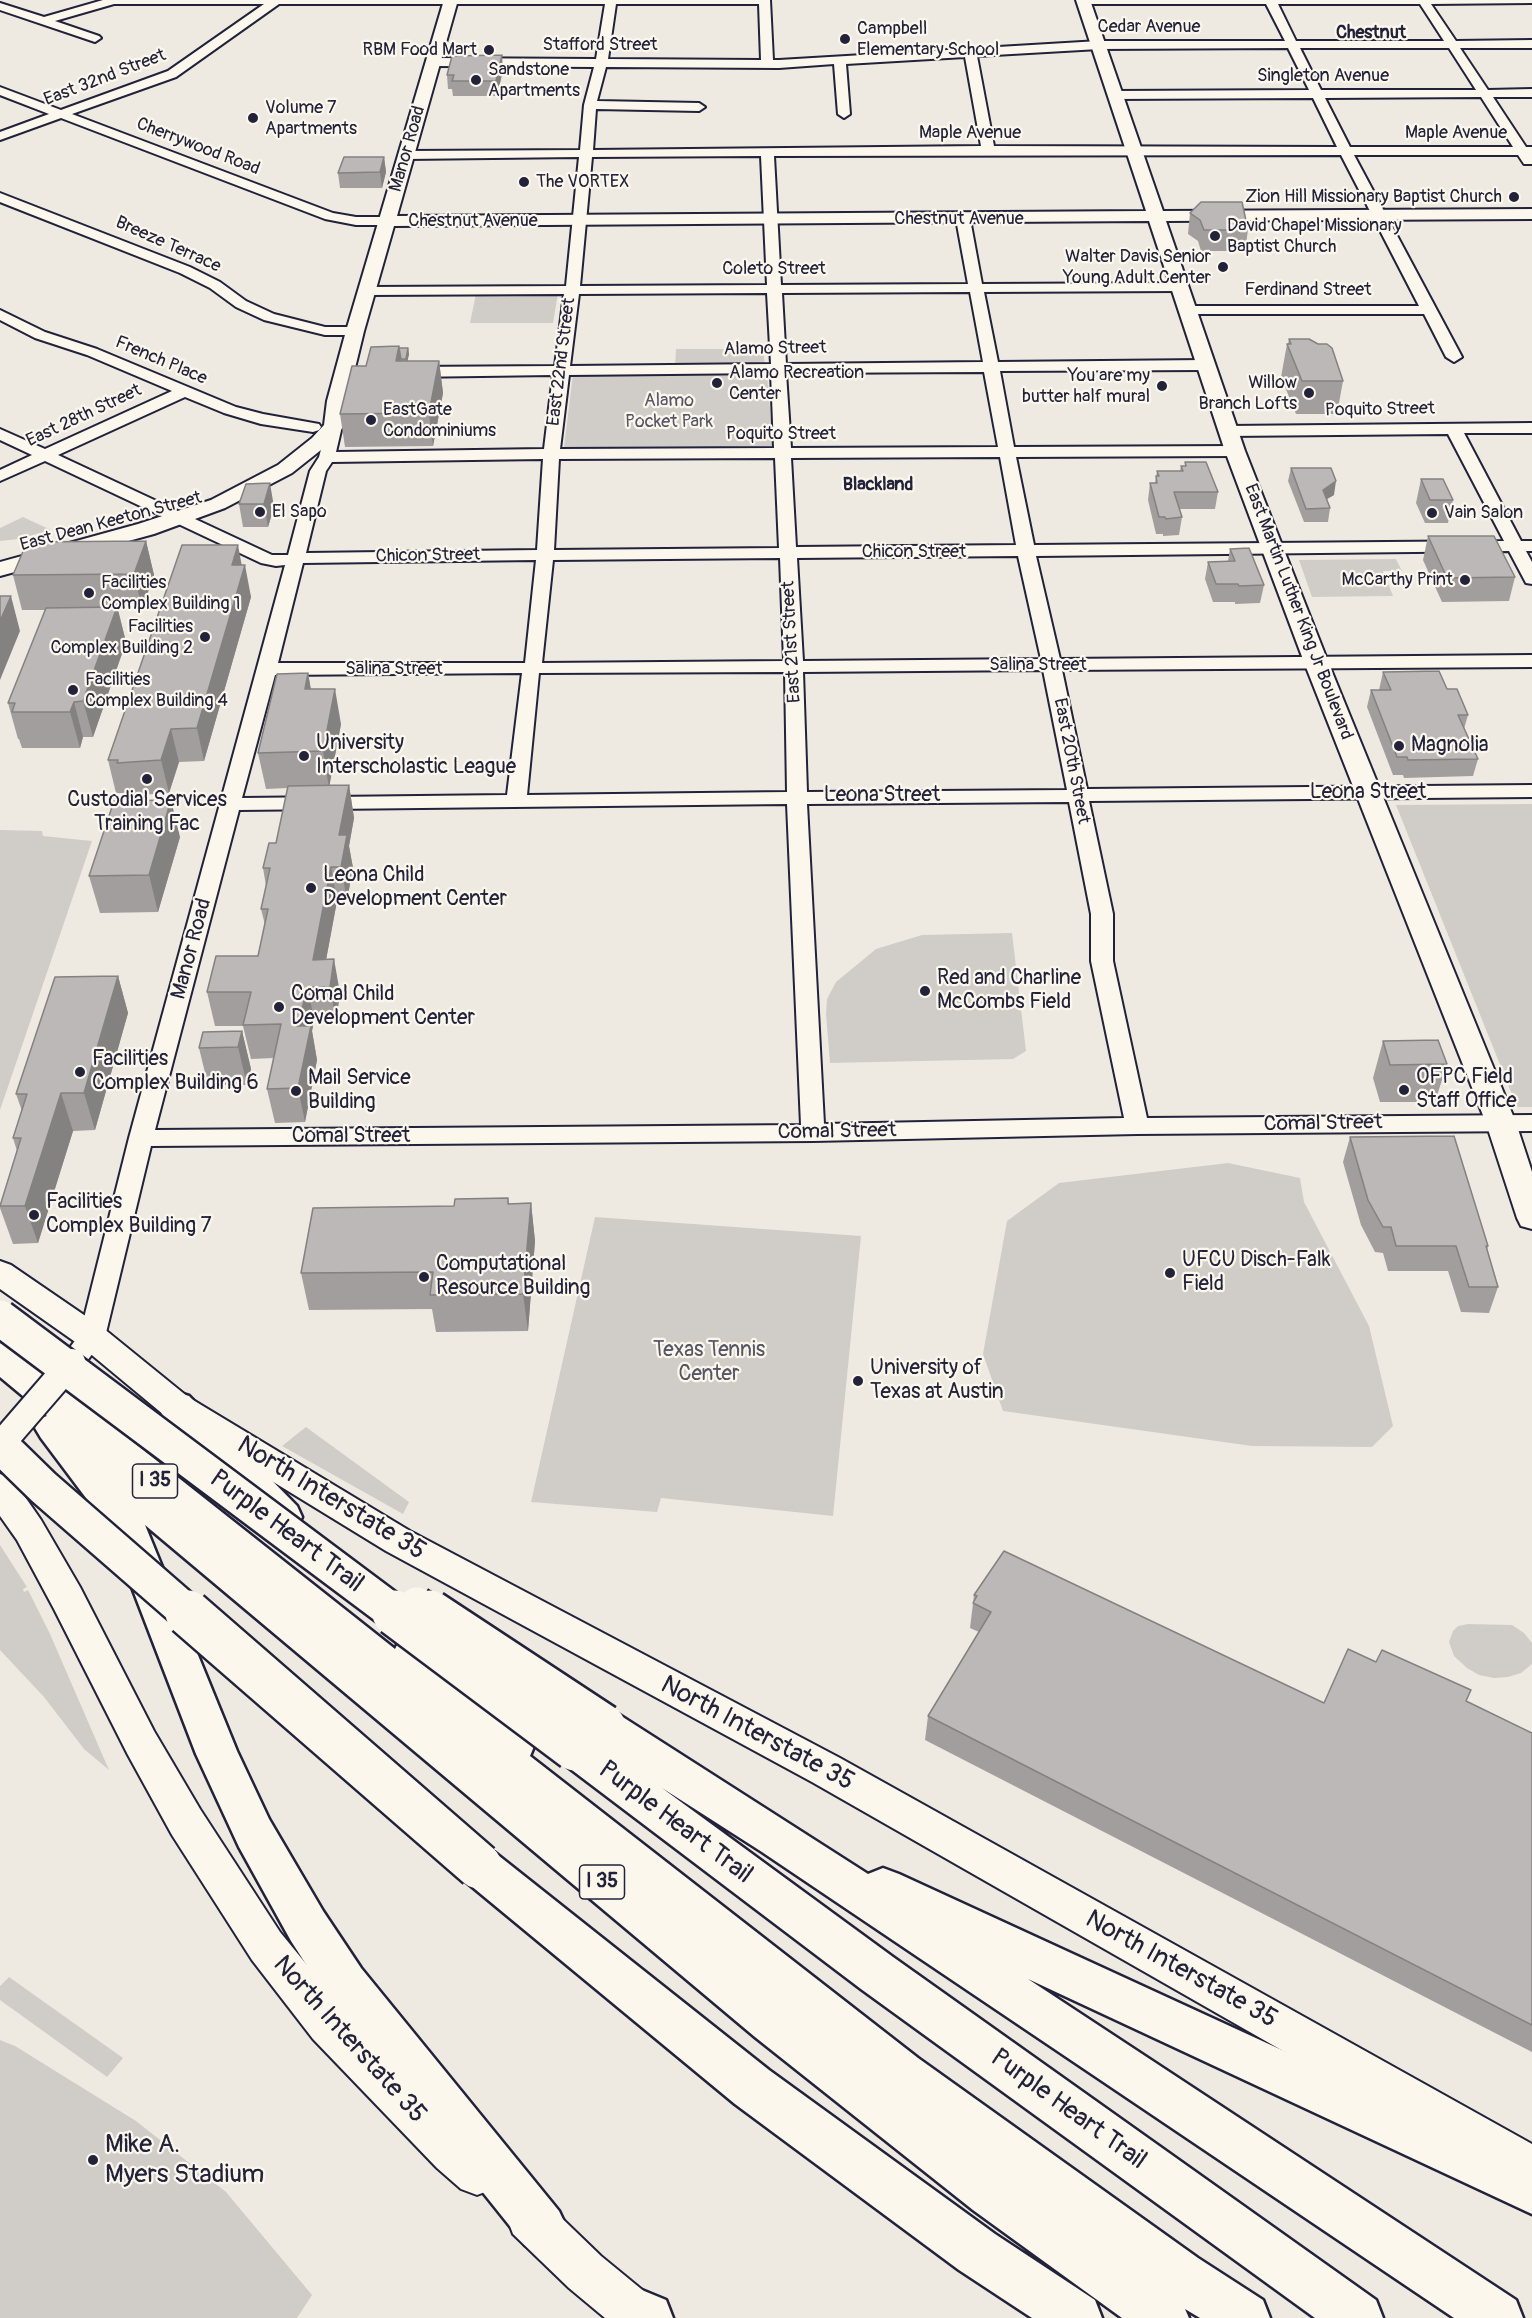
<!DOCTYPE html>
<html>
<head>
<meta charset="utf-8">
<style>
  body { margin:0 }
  canvas { display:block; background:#eeeae2 }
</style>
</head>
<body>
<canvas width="1532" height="2318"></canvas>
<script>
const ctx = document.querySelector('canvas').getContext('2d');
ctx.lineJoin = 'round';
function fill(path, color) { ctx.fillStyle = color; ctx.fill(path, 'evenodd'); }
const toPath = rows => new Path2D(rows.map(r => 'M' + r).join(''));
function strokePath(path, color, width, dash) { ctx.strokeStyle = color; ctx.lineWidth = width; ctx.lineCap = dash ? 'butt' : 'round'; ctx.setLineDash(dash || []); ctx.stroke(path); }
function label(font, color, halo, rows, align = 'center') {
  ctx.font = font + ' Pangolin,sans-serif'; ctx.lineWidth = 4.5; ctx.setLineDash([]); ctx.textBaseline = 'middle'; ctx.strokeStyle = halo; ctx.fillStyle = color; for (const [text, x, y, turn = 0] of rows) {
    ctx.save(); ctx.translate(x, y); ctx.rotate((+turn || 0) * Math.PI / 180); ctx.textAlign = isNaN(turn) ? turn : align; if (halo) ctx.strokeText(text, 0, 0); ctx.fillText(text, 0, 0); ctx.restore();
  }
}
fill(toPath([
  [558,293,553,323,470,323,476,294],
  [676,349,763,349,765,366,675,366],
  [767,373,773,445,767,449,567,450,564,447,573,374],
  [23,517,51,530,18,539,0,541,0,528],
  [1396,559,1402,571,1383,571,1393,596,1312,597,1299,560],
  [1532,804,1532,1107,1517,1107,1396,805],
  [0,830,42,831,43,836,92,841,0,1110],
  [1012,933,1026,1051,1013,1059,830,1063,826,1014,827,999,836,982,876,949,922,935],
  [1228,1163,1300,1178,1304,1202,1369,1326,1393,1426,1372,1447,1252,1446,1003,1411,983,1354,1007,1221,1059,1183],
  [595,1217,861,1236,833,1516,661,1498,657,1512,531,1502],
  [306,1427,409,1502,403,1514,282,1446],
  [0,1545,27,1587,23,1589,24,1592,28,1590,50,1634,109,1770,84,1749,44,1697,0,1650],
  [1468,1624,1512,1625,1524,1633,1532,1643,1532,1664,1521,1673,1508,1677,1494,1678,1479,1675,1467,1668,1454,1656,1449,1642,1453,1631,1458,1626],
  [9,1977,123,2058,107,2077,0,2000,0,1986],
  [0,2040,15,2046,136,2121,226,2192,312,2295,297,2318,0,2318]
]), '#d0cdc9');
const minor = toPath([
  [103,0,770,0,773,60,779,60,1099,41,1285,41,1266,4,1083,4,1079,3,1078,0,1532,0,1532,3,1431,4,1456,41,1532,40,1532,48,1460,48,1488,90,1532,89,1532,97,1493,97,1526,147,1532,147,1532,164,1524,164,1518,155,1354,155,1462,357,1454,362,1446,357,1424,314,1188,314,1181,310,1188,306,1419,306,1341,155,774,156,781,285,968,284,956,219,963,215,970,219,982,284,1179,283,1186,287,1179,291,984,292,998,362,1205,360,1213,365,1205,370,1000,371,1014,447,1235,446,1243,451,1235,456,1016,457,1034,545,1504,541,1448,434,1228,436,1220,431,1228,426,1532,423,1532,433,1464,433,1521,541,1532,541,1532,551,1526,551,1532,562,1532,584,1526,583,1509,551,1036,556,1060,659,1532,655,1532,667,1062,670,1087,789,1532,785,1532,797,1089,801,1113,914,1113,961,1147,1118,1532,1115,1532,1131,1137,1134,813,1141,151,1146,105,1337,81,1369,72,1372,63,1369,59,1362,80,1334,129,1138,285,565,276,566,261,563,45,461,0,481,0,470,32,455,0,440,0,429,45,449,172,391,87,355,35,338,0,320,0,310,45,332,97,349,236,407,263,414,319,424,321,427,319,430,313,432,261,424,224,413,185,397,58,455,272,555,288,555,310,471,319,457,328,423,340,423,342,426,336,452,544,449,553,375,409,377,401,372,409,367,555,366,564,294,368,295,361,291,368,287,566,286,579,157,407,159,401,155,407,151,580,150,584,105,594,67,434,66,428,62,434,58,596,59,605,4,279,4,176,77,72,114,333,213,356,217,386,217,393,221,386,225,356,225,325,219,61,118,0,140,0,132,49,114,0,95,0,87,61,110,168,71,264,4,114,4,55,21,99,36,101,38,95,42,0,10,0,3,44,17,103,0],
  [616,4,759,4,761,60,608,59,616,4],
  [1278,4,1420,4,1444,41,1296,41,1278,4],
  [1288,48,1309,90,1114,91,1108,95,1114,99,1313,98,1337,147,994,146,977,56,1099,49,1288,48],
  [1300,48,1449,48,1476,90,1321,90,1300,48],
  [965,57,981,146,593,150,596,109,699,111,705,107,699,103,597,101,606,67,779,68,834,64,838,114,844,118,850,114,846,64,965,57],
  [1481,97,1513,147,1350,147,1325,98,1481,97],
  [761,156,767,285,580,286,592,157,761,156],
  [970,292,983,362,786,364,782,293,970,292],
  [767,293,771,364,570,366,579,294,767,293],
  [984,372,998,447,791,448,786,373,984,372],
  [771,373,774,448,560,449,569,375,771,373],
  [1000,457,1016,545,796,547,791,458,1000,457],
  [775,458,779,548,554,550,559,459,775,458],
  [543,459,537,550,306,553,326,471,332,462,543,459],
  [1018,556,1041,659,803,661,797,558,1018,556],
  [780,558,784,661,542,663,553,560,780,558],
  [536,560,525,663,278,663,303,563,536,560],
  [1043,670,1067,790,807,792,803,672,1043,670],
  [785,672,787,792,527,795,539,673,785,672],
  [522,673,507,795,242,798,275,675,522,673],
  [1069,802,1091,914,1091,961,1124,1118,824,1124,807,804,1069,802],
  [787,804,801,1125,155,1130,239,810,787,804],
  [0,193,190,267,220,282,246,301,274,314,325,327,355,327,362,331,355,335,325,335,264,320,236,307,210,288,180,273,0,202,0,193]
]);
const major = toPath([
  [444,0,458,0,397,216,1146,211,1076,0,1090,0,1163,211,1532,209,1532,219,1166,221,1245,451,1328,662,1516,1123,1532,1172,1532,1229,1521,1226,1517,1218,1486,1123,1304,662,1225,451,1149,221,394,226,364,331,347,401,344,426,326,446,292,473,225,508,154,534,0,576,0,562,138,524,211,500,278,465,312,438,324,425,327,401,346,331,444,0],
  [0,1261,11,1265,103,1328,188,1397,410,1531,840,1758,1532,2144,1532,2190,1516,2184,812,1782,386,1551,164,1415,81,1346,0,1289,0,1261],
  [0,1474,12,1478,41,1520,80,1587,154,1731,200,1809,280,1932,343,2009,467,2138,493,2157,499,2173,493,2189,477,2195,461,2189,437,2168,313,2039,252,1960,172,1835,128,1755,54,1609,17,1540,0,1516,0,1474],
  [529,2196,545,2202,601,2256,657,2302,664,2318,605,2318,569,2288,513,2234,507,2218,513,2202,529,2196]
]);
const highway = toPath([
  [0,1343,13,1347,395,1649,401,1637,415,1632,429,1637,529,1731,535,1744,530,1756,918,2058,1198,2258,1263,2300,1270,2318,1200,2318,1185,2309,1189,2318,1122,2318,973,2210,755,2037,145,1525,237,1751,269,1819,323,1911,361,1968,559,2211,567,2228,559,2245,542,2253,525,2245,329,2000,291,1941,239,1847,196,1754,115,1543,98,1514,41,1438,35,1428,41,1418,47,1416,0,1377,0,1343],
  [176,1392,189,1396,297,1506,302,1517,297,1528,283,1533,269,1528,163,1416,158,1406,163,1396,176,1392],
  [603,1708,618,1714,868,1874,883,1868,899,1874,1532,2165,1532,2214,1028,1979,1516,2300,1523,2318,1454,2318,762,1852,662,1788,893,1957,1376,2300,1383,2318,1315,2318,861,1989,560,1761,554,1748,560,1735,575,1729,585,1733,582,1727,588,1714,603,1708],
  [479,1846,494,1852,769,2070,995,2234,1095,2300,1102,2318,1032,2318,959,2270,735,2104,464,1880,457,1866,464,1852,479,1846],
  [632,2286,666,2300,673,2318,610,2318,607,2311,614,2293,632,2286]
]);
strokePath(minor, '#22223b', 4);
strokePath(major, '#22223b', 4);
strokePath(highway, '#22223b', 5);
fill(minor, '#fbf7ec');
fill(major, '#fbf7ec');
fill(highway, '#fbf7ec');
const minorBridge = toPath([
  [2,1443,72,1362]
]);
const highwayBridgeFar1 = toPath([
  [0,1318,397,1615],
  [0,1445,43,1487,190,1615],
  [417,1605,432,1615]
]);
const highwayBridge = toPath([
  [188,1613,479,1866],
  [395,1613,575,1748],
  [430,1613,603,1727]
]);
strokePath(minorBridge, '#22223b', 30, []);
strokePath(highwayBridgeFar1, '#22223b', 40, []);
strokePath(highwayBridge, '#22223b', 50, []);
strokePath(minorBridge, '#fbf7ec', 26);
strokePath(highwayBridgeFar1, '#fbf7ec', 35);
strokePath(highwayBridge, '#fbf7ec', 45);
fill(toPath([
  [503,70,497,96,453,96,452,89,448,89,447,75],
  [384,157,386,172,382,188,340,188,338,173],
  [1190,213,1248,230,1245,251,1201,251,1198,241,1188,234],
  [1289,339,1318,344,1343,381,1337,414,1296,414,1281,377,1287,344,1288,344],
  [399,348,408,348,409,354,407,361,439,361,443,393,433,446,345,447,340,414,366,366],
  [1185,462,1218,492,1215,509,1179,509,1182,517,1179,535,1163,536,1163,534,1156,534,1148,500,1150,483,1155,483,1157,471,1180,471,1181,466,1185,466],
  [1291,468,1334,495,1327,499,1330,508,1328,522,1304,522,1288,481],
  [1421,479,1453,500,1448,523,1425,523,1416,503],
  [246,484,274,507,268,527,243,527,239,504],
  [1428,536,1515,577,1509,601,1442,602,1423,560],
  [146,541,154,575,142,609,118,609,126,642,93,737,83,737,80,748,22,748,19,739,18,739,8,703,45,610,22,610,13,575],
  [1230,549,1264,585,1260,603,1235,604,1235,602,1213,602,1205,579,1208,562,1228,561],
  [242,565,251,597,204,761,179,762,169,793,125,796,124,793,116,793,108,760],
  [1383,672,1447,689,1468,715,1464,729,1478,759,1473,776,1404,778,1403,775,1393,775,1367,707,1371,690,1379,690],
  [308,673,311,689,341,724,329,786,349,785,354,818,349,846,353,868,347,900,337,901,326,960,340,993,336,1021,314,1021,312,1031,317,1060,305,1122,275,1123,267,1089,274,1058,251,1059,243,1026,215,1026,207,992,258,956,265,925,261,909,266,886,263,868,276,843,288,788,266,789,258,753],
  [180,837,158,912,100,913,89,876],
  [118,976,128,1013,95,1130,73,1131,38,1243,13,1244,0,1208,0,1205,17,1151,13,1138,22,1111,16,1094],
  [242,1031,251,1069,247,1085,208,1085,199,1048],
  [1383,1041,1447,1064,1435,1102,1380,1102,1373,1078],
  [1350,1137,1488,1246,1487,1250,1498,1287,1489,1313,1461,1312,1448,1271,1388,1271,1383,1253,1375,1252,1361,1225,1343,1162],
  [508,1198,509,1204,531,1203,535,1241,528,1331,436,1332,432,1309,309,1310,301,1273,454,1206],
  [974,1595,1324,1703,1466,1701,1532,1733,1532,2052,925,1740,928,1716,979,1632,970,1628]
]), '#a29e9e');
fill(toPath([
  [502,55,503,70,497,96,496,81],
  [384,157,386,172,382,188,380,172],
  [399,346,403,379,396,361],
  [408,348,409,354,407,364,406,359],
  [439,361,443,393,433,446,429,413],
  [1336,481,1334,495,1320,503,1323,490],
  [270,483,274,507,268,527,264,504],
  [146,541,154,575,142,609,134,574],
  [238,545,243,572,245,565,251,597,204,761,197,728,232,565],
  [11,596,20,631,0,680,0,621],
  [117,607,126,642,93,737,83,701],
  [308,673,314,709,305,689],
  [335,689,341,724,329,788,323,751],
  [74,702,83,737,80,748,70,712],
  [171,729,179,762,169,793,161,760],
  [349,785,354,818,349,846,353,868,347,900,341,867,339,835],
  [171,800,180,837,158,912,149,875],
  [331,867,337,901,321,987,313,960],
  [334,959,340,993,336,1021,330,987],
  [118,976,128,1013,95,1130,84,1093],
  [308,987,314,1021,312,1031,317,1060,305,1122,298,1088,297,1026],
  [242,1031,251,1069,247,1085,238,1047],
  [61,1093,73,1131,38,1243,25,1206],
  [531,1203,535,1241,528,1331,523,1294]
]), '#848181');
const building = toPath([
  [502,55,496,81,452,81,454,75,447,75,452,56,502,55],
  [344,157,384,157,380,172,338,173,344,157],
  [1201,202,1242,202,1248,230,1204,230,1200,220,1190,213,1201,202],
  [1289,339,1309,339,1318,344,1327,344,1332,348,1343,381,1302,381,1287,344,1291,344,1289,339],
  [399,346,396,361,439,361,429,413,340,414,352,366,366,366,371,347,399,346],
  [399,348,408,348,406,359,401,359,399,348],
  [1185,462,1206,462,1218,492,1174,492,1182,517,1166,519,1165,517,1159,517,1150,483,1157,483,1156,476,1159,476,1157,471,1183,471,1181,466,1186,466,1185,462],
  [1291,468,1331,468,1336,481,1323,490,1330,508,1306,509,1291,468],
  [1421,479,1443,479,1453,500,1430,500,1421,479],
  [270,483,264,504,239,504,246,484,270,483],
  [1428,536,1494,536,1515,577,1447,578,1428,536],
  [146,541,134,574,13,575,27,542,146,541],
  [182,545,238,545,232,565,245,565,197,728,171,729,161,760,117,763,118,760,108,760,182,545],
  [1249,548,1264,585,1239,586,1238,584,1216,584,1208,562,1235,561,1230,549,1249,548],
  [0,596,11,596,0,621,0,596],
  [117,607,83,701,74,702,70,712,12,712,15,703,8,703,46,608,117,607],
  [1439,671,1447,689,1457,689,1468,715,1458,715,1478,759,1408,760,1407,757,1397,757,1371,690,1391,690,1383,672,1439,671],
  [308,673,305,689,335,689,323,751,258,753,277,674,308,673],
  [349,785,339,835,347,835,341,867,331,867,313,960,334,959,330,987,308,987,297,1026,311,1026,298,1088,267,1089,281,1024,243,1025,251,992,207,992,216,956,258,956,268,909,261,909,270,868,263,868,269,843,276,843,288,786,349,785],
  [171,800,149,875,89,876,114,801,171,800],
  [118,976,84,1093,61,1093,25,1206,0,1206,21,1138,13,1138,27,1094,16,1094,55,977,118,976],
  [242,1031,238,1047,199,1048,203,1032,242,1031],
  [1438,1040,1447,1064,1390,1065,1383,1041,1438,1040],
  [1454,1136,1488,1246,1486,1246,1498,1287,1469,1287,1456,1246,1396,1246,1391,1227,1383,1227,1368,1200,1350,1137,1454,1136],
  [508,1198,508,1204,531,1203,523,1294,430,1295,433,1272,301,1273,313,1208,454,1206,455,1199,508,1198],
  [1004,1551,1324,1703,1348,1649,1376,1662,1382,1650,1471,1690,1466,1701,1532,1733,1532,2025,928,1716,991,1612,973,1603,977,1596,974,1595,1004,1551]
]);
fill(building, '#bcb8b8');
strokePath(building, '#848181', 1.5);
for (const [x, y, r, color] of [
  [845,39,6,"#22223b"],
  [489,50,6,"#22223b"],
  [476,80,6,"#22223b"],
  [253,118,6,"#22223b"],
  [524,182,6,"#22223b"],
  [1514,197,6,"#22223b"],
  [1215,236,6,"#22223b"],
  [1223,267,6,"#22223b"],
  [717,383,6,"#22223b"],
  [1162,386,6,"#22223b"],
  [1309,393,6,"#22223b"],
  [371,420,6,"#22223b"],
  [260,512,6,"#22223b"],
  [1432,513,6,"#22223b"],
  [1465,580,6,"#22223b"],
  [89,593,6,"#22223b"],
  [205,637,6,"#22223b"],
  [73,690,6,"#22223b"],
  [1399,746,6,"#22223b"],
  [304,756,6,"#22223b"],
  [147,779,6,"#22223b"],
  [311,888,6,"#22223b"],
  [925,991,6,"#22223b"],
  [279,1007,6,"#22223b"],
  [80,1072,6,"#22223b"],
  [1404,1090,6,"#22223b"],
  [296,1091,6,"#22223b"],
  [34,1215,6,"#22223b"],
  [1170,1273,6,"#22223b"],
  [424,1277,6,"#22223b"],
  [858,1381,6,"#22223b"],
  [93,2160,6,"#22223b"]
]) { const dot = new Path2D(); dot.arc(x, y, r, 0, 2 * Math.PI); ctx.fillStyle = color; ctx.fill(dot); strokePath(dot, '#fbf7ec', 2); }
label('18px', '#22223b', '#fbf7ec', [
  ["Cedar Avenue",1149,27],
  ["Stafford Street",600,45],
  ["Singleton Avenue",1323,76],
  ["East 32nd Street",105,78,-21],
  ["Maple Avenue",970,133],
  ["Maple Avenue",1456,133],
  ["Cherrywood Road",198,147,21],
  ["Manor Road",408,149,-74],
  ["Chestnut Avenue",959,219],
  ["Chestnut Avenue",473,221],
  ["Breeze Terrace",168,245,24],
  ["Coleto Street",774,269],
  ["Ferdinand Street",1308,290],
  ["Alamo Street",775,349,-1],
  ["French Place",161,361,23],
  ["East 22nd Street",562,362,-83],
  ["Poquito Street",1380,410,-1],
  ["East 28th Street",84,416,-25],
  ["Poquito Street",781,434],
  ["East Dean Keeton Street",111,522,-15],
  ["Chicon Street",914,552],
  ["Chicon Street",428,556,-1],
  ["East Martin Luther King Jr Boulevard",1298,612,69],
  ["East 21st Street",792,642,-93],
  ["Salina Street",1038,665],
  ["Salina Street",394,669],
  ["East 20th Street",1071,761,79]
]);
label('18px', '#22223b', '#fbf7ec', [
  ["Campbell",857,29],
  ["Elementary School",857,50],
  ["RBM Food Mart",477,50,"right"],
  ["Sandstone",488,70],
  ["Apartments",488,91],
  ["Volume 7",265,108],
  ["Apartments",265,129],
  ["The VORTEX",536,182],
  ["Zion Hill Missionary Baptist Church",1502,197,"right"],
  ["David Chapel Missionary",1227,226],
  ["Baptist Church",1227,247],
  ["Walter Davis Senior",1211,257,"right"],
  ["Young Adult Center",1211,278,"right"],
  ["Alamo Recreation",729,373],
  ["Center",729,394],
  ["You are my",1150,376,"right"],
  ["butter half mural",1150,397,"right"],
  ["Willow",1297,383,"right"],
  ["Branch Lofts",1297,404,"right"],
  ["EastGate",383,410],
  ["Condominiums",383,431],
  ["El Sapo",272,512],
  ["Vain Salon",1444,513],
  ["McCarthy Print",1453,580,"right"],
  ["Facilities",101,583],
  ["Complex Building 1",101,604],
  ["Facilities",193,627,"right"],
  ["Complex Building 2",193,648,"right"],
  ["Facilities",85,680],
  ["Complex Building 4",85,701]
], 'left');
label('bold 18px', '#22223b', '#fbf7ec', [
  ["Chestnut",1371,33],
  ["Blackland",878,485]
]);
label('18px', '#565566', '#fbf7ec', [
  ["Alamo",669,401],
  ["Pocket Park",669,422]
]);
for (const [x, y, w] of [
  [155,1481,45],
  [602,1882,45]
]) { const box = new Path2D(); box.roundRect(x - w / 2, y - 17, w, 34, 4.5); ctx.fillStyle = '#fbf7ec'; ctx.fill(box); strokePath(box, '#22223b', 1.5); }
label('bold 20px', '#22223b', null, [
  ["I 35",155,1481],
  ["I 35",602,1882]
]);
label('21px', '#22223b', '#fbf7ec', [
  ["University",316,744],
  ["Interscholastic League",316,768],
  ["Magnolia",1411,746],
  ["Custodial Services",147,801,"center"],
  ["Training Fac",147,825,"center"],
  ["Leona Child",323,876],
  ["Development Center",323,900],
  ["Red and Charline",937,979],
  ["McCombs Field",937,1003],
  ["Comal Child",291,995],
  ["Development Center",291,1019],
  ["Facilities",92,1060],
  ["Complex Building 6",92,1084],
  ["OFPC Field",1416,1078],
  ["Staff Office",1416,1102],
  ["Mail Service",308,1079],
  ["Building",308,1103],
  ["Facilities",46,1203],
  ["Complex Building 7",46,1227],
  ["UFCU Disch-Falk",1182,1261],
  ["Field",1182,1285],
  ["Computational",436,1265],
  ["Resource Building",436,1289],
  ["University of",870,1369],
  ["Texas at Austin",870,1393]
], 'left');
label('21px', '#22223b', '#fbf7ec', [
  ["Leona Street",1368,793],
  ["Leona Street",882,796],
  ["Manor Road",192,949,-75],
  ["Comal Street",1323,1124,-1],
  ["Comal Street",837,1132,-1],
  ["Comal Street",351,1137]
]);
label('21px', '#565566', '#fbf7ec', [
  ["Texas Tennis",709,1351],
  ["Center",709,1375]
]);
label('26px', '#22223b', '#fbf7ec', [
  ["North Interstate 35",331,1499,31],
  ["Purple Heart Trail",286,1532,37],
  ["North Interstate 35",757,1734,28],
  ["Purple Heart Trail",675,1823,37],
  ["North Interstate 35",1181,1970,29],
  ["North Interstate 35",349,2040,48],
  ["Purple Heart Trail",1068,2110,36]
]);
label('26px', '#22223b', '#fbf7ec', [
  ["Mike A.",105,2145],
  ["Myers Stadium",105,2175]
], 'left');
</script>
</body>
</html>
